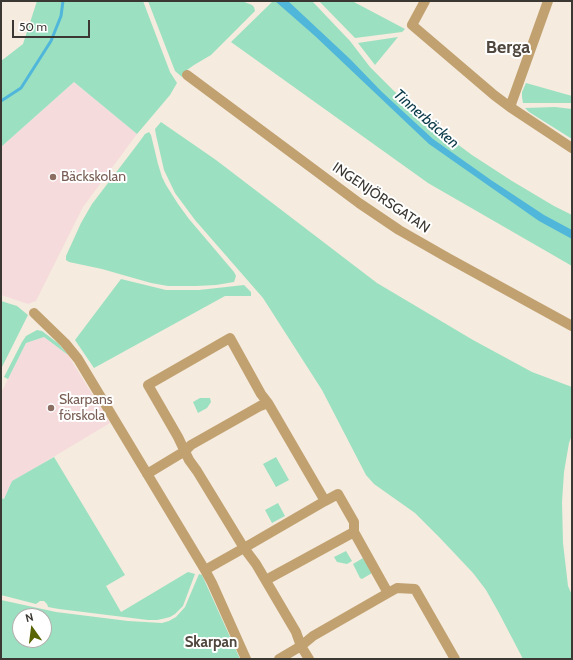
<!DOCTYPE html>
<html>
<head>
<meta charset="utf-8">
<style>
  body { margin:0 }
  #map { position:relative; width:573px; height:660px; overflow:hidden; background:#f5ebde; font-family:Cabin,sans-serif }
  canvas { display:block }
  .frame { position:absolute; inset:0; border:2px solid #3b3732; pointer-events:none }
  .north { position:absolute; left:12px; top:608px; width:40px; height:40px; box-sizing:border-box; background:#fff; border:1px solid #b1afad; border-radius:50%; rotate:346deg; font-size:11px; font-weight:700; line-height:16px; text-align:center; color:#3b3732 }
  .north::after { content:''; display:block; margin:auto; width:14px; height:18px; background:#596404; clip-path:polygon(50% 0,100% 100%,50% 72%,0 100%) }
  .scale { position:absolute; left:12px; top:20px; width:78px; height:18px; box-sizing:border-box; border:2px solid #3b3732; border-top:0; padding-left:5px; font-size:12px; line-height:14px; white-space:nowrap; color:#3b3732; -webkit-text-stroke:3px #fff; paint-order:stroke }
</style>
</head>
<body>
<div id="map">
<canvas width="573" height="660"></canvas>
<div class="frame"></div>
<div class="north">N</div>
<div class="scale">50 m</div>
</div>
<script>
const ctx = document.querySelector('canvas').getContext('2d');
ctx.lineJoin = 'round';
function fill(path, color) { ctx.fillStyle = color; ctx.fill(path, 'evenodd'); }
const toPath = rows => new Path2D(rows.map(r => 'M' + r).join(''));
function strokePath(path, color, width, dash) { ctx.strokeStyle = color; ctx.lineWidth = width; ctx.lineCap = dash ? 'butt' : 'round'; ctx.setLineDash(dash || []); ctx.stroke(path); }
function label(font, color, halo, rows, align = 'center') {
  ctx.font = font + ' Cabin,sans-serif'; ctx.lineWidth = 4; ctx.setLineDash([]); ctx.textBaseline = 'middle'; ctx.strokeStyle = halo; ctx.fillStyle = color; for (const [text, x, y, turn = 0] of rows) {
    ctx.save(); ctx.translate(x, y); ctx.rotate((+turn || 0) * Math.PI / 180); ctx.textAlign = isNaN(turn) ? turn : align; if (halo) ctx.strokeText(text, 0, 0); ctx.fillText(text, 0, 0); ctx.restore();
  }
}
fill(toPath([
  [74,82,137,134,83,207,36,301,28,304,1,295,1,147],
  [44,337,68,355,110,423,30,471,12,481,4,499,1,498,1,393,26,343]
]), '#f6dbdd');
fill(toPath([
  [37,1,143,1,170,72,177,83,170,95,137,134,74,82,1,147,1,61,23,44],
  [148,1,242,1,252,5,254,7,255,11,211,55,194,65,187,70,182,77,175,71],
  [273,1,312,1,350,41,370,67,394,91,433,126,472,155,512,181,554,206,572,215,572,266,428,183,231,42],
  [319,1,352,1,405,29,402,32,355,38],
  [398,37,375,65,358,43],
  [526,83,572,96,572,103,523,103,522,97,522,92],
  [555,107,572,109,572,139,529,112,525,108],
  [161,122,216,160,377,283,473,340,532,372,572,387,572,435,569,443,564,472,562,502,563,543,568,586,572,595,572,659,523,659,499,613,486,590,473,573,440,538,415,513,374,484,366,475,322,390,263,298,195,220,175,193,164,170,156,135,155,129],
  [149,132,151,135,158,164,162,177,166,185,178,204,189,219,234,272,236,276,234,282,216,285,196,286,168,286,151,283,102,269,69,262,66,260,66,256,81,223,92,204,140,141,145,134],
  [121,279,166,290,199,290,244,285,251,292,251,296,225,296,94,368,75,340],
  [1,301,17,306,28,315,1,369],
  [37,330,42,331,59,344,68,355,44,337,26,343,8,379,4,377,22,342,26,336],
  [200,398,210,398,211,402,207,408,198,413,193,402],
  [54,457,125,575,106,586,121,612,188,572,195,574,183,606,175,614,170,617,162,619,157,620,148,620,59,609,48,607,47,604,44,601,40,601,36,604,1,595,1,498,4,499,12,481],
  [276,457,289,480,276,487,263,464],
  [278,503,285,516,272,523,265,510],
  [346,551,352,561,347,564,337,562,334,557],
  [363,558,372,573,362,579,360,578,353,564],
  [199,574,202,575,240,659,1,659,1,600,56,612,128,621,162,623,169,621,176,617,185,607],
  [20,616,44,616,44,640,20,640]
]), '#9be1c1');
fill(toPath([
  [275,1,288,1,350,59,382,92,433,139,491,180,544,215,572,230,572,239,539,221,429,144,315,36]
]), '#50b6da');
strokePath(toPath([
  [1,101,21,88,51,41,61,16,63,1]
]), '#50b6da', 3);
strokePath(toPath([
  [425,1,412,25,494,95,510,107,572,148],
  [187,75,359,203,399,230,448,258,572,326],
  [510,107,548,1],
  [34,313,65,343,78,359,205,570,212,583,246,659],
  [147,474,185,451,191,445,260,406,268,403],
  [205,570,244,548,325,501],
  [266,580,354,532],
  [279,659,301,646,313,636,388,593],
  [309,659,301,646,296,632,256,564,244,548,197,471,189,460,178,437,148,385,230,338,261,394,268,403,325,501,338,494,354,522,354,532,388,593,397,588,415,589,455,659]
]), '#c1a170', 10);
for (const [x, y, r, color] of [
  [53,177,4,"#8d6e63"],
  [51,408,4,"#8d6e63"]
]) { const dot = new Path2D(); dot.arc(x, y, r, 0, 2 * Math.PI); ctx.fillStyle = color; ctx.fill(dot); strokePath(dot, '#fff', 1.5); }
label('14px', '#785e54', '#fff', [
  ["Bäckskolan",61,177],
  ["Skarpans",59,400],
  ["förskola",59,416]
], 'left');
label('14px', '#3b3732', '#fff', [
  ["INGENJÖRSGATAN",381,198,34]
]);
label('italic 15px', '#093948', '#fff', [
  ["Tinnerbäcken",426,119,41]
]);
label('bold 15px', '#50483e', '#fff', [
  ["Skarpan",211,643]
]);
label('bold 18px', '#50483e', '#fff', [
  ["Berga",508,48]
]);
</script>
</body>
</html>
